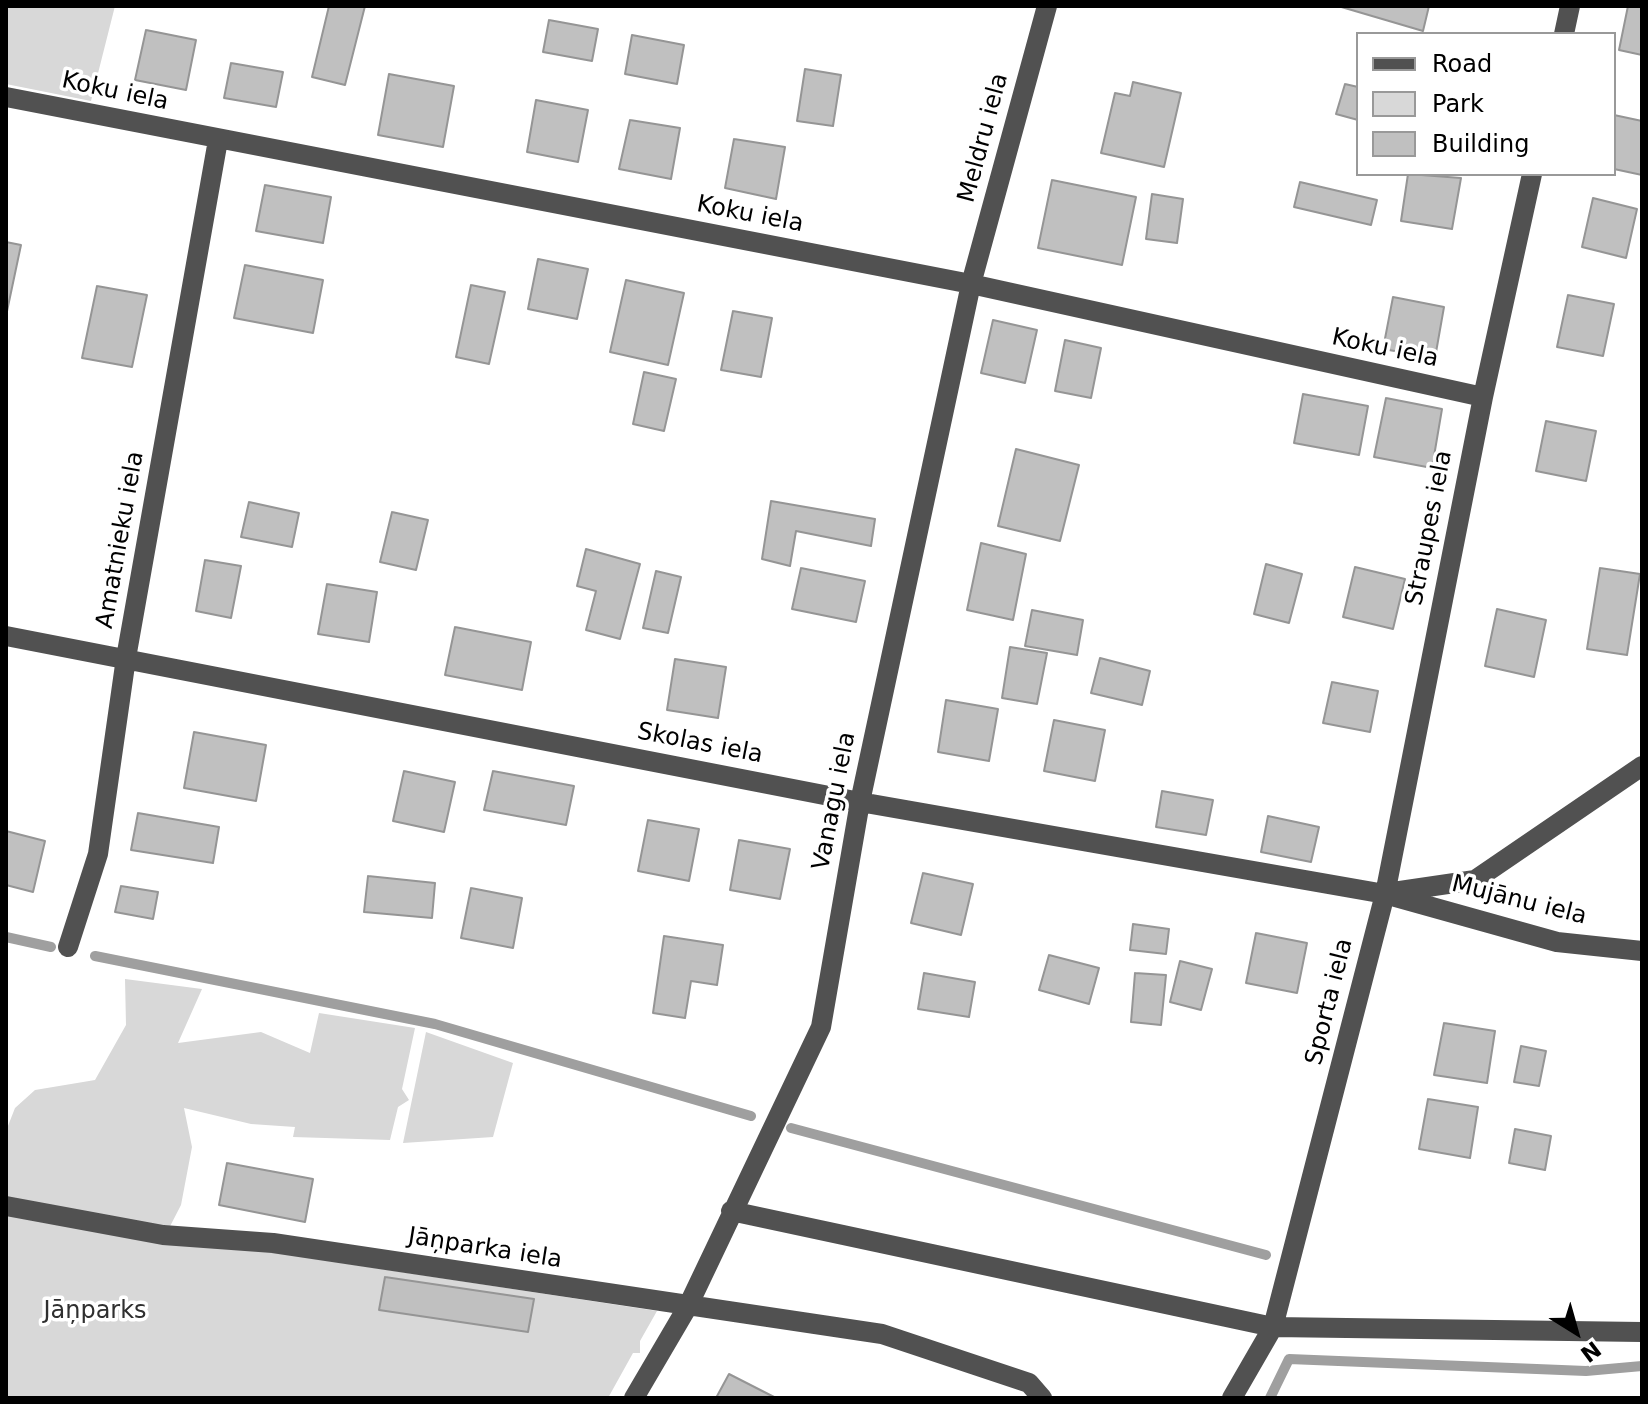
<!DOCTYPE html>
<html>
<head>
<meta charset="utf-8">
<style>
  body { margin:0 }
  #map { position:relative; width:1648px; height:1404px; overflow:hidden; background:#fff; font-family:"DejaVu Sans",sans-serif }
  canvas { display:block }
  .frame { position:absolute; inset:0; border:8px solid #000; pointer-events:none }
  .legend { position:absolute; left:1356px; top:32px; width:260px; height:144px; box-sizing:border-box; background:#fff; border:2px solid #999; margin:0; padding:10px 14px; list-style:none; font-size:24px; color:#000 }
  .legend li { display:flex; align-items:center; gap:16px; height:40px }
  .legend b { width:40px; border:2px solid #999 }
  .north { position:absolute; left:1536px; top:1292px; width:80px; height:80px; -webkit-text-stroke:6px #fff; paint-order:stroke; rotate:143deg; font-size:22px; font-weight:700; line-height:32px; text-align:center; color:#000 }
  .north::after { content:''; display:block; margin:auto; width:28px; height:36px; background:#000; clip-path:polygon(50% 0,100% 100%,50% 72%,0 100%) }
</style>
</head>
<body>
<div id="map">
<canvas width="1648" height="1404"></canvas>
<div class="frame"></div>
<ul class="legend">
<li><b style="height:10px;background:#515151"></b>Road</li>
<li><b style="height:22px;background:#d8d8d8"></b>Park</li>
<li><b style="height:22px;background:#c0c0c0"></b>Building</li>
</ul>
<div class="north">N</div>
</div>
<script>
const ctx = document.querySelector('canvas').getContext('2d');
ctx.lineJoin = 'round';
function fill(path, color) { ctx.fillStyle = color; ctx.fill(path, 'evenodd'); }
const toPath = rows => new Path2D(rows.map(r => 'M' + r).join(''));
function strokePath(path, color, width, dash) { ctx.strokeStyle = color; ctx.lineWidth = width; ctx.lineCap = dash ? 'butt' : 'round'; ctx.setLineDash(dash || []); ctx.stroke(path); }
function label(font, color, halo, rows, align = 'center') {
  ctx.font = font + ' "DejaVu Sans",sans-serif'; ctx.lineWidth = 7; ctx.setLineDash([]); ctx.textBaseline = 'middle'; ctx.strokeStyle = halo; ctx.fillStyle = color; for (const [text, x, y, turn = 0] of rows) {
    ctx.save(); ctx.translate(x, y); ctx.rotate((+turn || 0) * Math.PI / 180); ctx.textAlign = isNaN(turn) ? turn : align; if (halo) ctx.strokeText(text, 0, 0); ctx.fillText(text, 0, 0); ctx.restore();
  }
}
fill(toPath([
  [6,6,115,6,91,101,6,84],
  [125,979,202,989,178,1043,261,1032,310,1053,319,1013,415,1028,402,1089,409,1100,398,1107,390,1140,293,1137,295,1127,251,1124,184,1108,192,1147,181,1205,165,1236,657,1311,640,1341,640,1353,633,1353,608,1398,6,1398,6,1131,15,1108,35,1090,95,1080,126,1025],
  [426,1032,513,1063,493,1137,403,1143]
]), '#d8d8d8');
strokePath(toPath([
  [6,937,51,947],
  [95,956,435,1024,751,1116],
  [791,1128,1266,1255],
  [1270,1398,1289,1359,1586,1371,1642,1366]
]), '#9f9f9f', 10);
const building = toPath([
  [329,6,365,6,345,85,312,77,329,6],
  [1338,6,1429,6,1423,31,1338,6],
  [1628,6,1642,6,1642,55,1619,50,1628,6],
  [549,20,598,29,592,61,543,52,549,20],
  [146,30,196,40,186,90,135,80,146,30],
  [632,35,684,45,677,84,625,74,632,35],
  [231,63,283,72,276,107,224,98,231,63],
  [805,69,841,75,833,126,797,121,805,69],
  [389,74,454,86,443,147,378,135,389,74],
  [1133,82,1181,93,1164,167,1101,153,1115,93,1130,96,1133,82],
  [1345,84,1358,87,1358,120,1336,114,1345,84],
  [536,100,588,110,578,162,527,152,536,100],
  [1614,115,1642,121,1642,175,1614,169,1614,115],
  [630,120,680,128,671,179,619,169,630,120],
  [734,139,785,147,776,199,725,188,734,139],
  [1408,174,1461,178,1452,229,1401,221,1408,174],
  [1052,180,1136,197,1122,265,1038,248,1052,180],
  [1300,182,1377,200,1371,225,1294,207,1300,182],
  [265,185,331,197,323,243,256,231,265,185],
  [1152,194,1183,199,1177,243,1146,239,1152,194],
  [1593,198,1637,209,1626,258,1582,247,1593,198],
  [6,242,21,245,6,316,6,242],
  [538,259,588,269,577,319,528,309,538,259],
  [245,265,323,280,313,333,234,318,245,265],
  [626,280,684,293,668,365,610,352,626,280],
  [471,285,505,292,489,364,456,357,471,285],
  [97,286,147,295,132,367,82,358,97,286],
  [1568,295,1614,304,1603,356,1557,347,1568,295],
  [1393,297,1444,307,1435,358,1383,349,1393,297],
  [733,311,772,318,761,377,721,370,733,311],
  [993,320,1037,330,1025,383,981,373,993,320],
  [1065,340,1101,348,1091,398,1055,391,1065,340],
  [644,372,676,379,664,431,633,424,644,372],
  [1303,394,1368,406,1359,455,1294,443,1303,394],
  [1386,398,1442,409,1432,468,1374,457,1386,398],
  [1546,421,1596,431,1586,481,1536,471,1546,421],
  [1016,449,1079,465,1060,541,998,526,1016,449],
  [771,501,875,519,871,546,796,531,790,566,762,559,771,501],
  [249,502,299,513,292,547,241,537,249,502],
  [392,512,428,520,416,570,380,562,392,512],
  [981,543,1026,554,1013,620,967,610,981,543],
  [586,549,640,564,620,639,586,630,596,591,577,586,586,549],
  [205,560,241,566,231,618,196,611,205,560],
  [1266,564,1302,574,1289,623,1254,614,1266,564],
  [1355,567,1405,579,1393,629,1343,617,1355,567],
  [801,568,865,581,856,622,792,609,801,568],
  [1600,568,1640,574,1627,655,1587,649,1600,568],
  [656,571,681,577,668,633,643,628,656,571],
  [327,584,377,592,369,642,318,634,327,584],
  [1497,609,1546,620,1534,677,1485,666,1497,609],
  [1032,610,1083,620,1077,655,1025,646,1032,610],
  [455,627,531,642,522,690,445,675,455,627],
  [1010,647,1047,653,1037,704,1002,698,1010,647],
  [1100,658,1150,671,1142,705,1091,693,1100,658],
  [675,659,726,667,718,718,667,710,675,659],
  [1332,682,1378,691,1370,732,1323,723,1332,682],
  [946,700,998,709,989,761,938,752,946,700],
  [1054,720,1105,730,1095,781,1044,771,1054,720],
  [194,732,266,745,256,801,184,788,194,732],
  [404,771,455,782,444,832,393,821,404,771],
  [493,771,574,786,566,825,484,810,493,771],
  [1162,791,1213,800,1206,835,1156,827,1162,791],
  [138,813,219,827,213,863,131,850,138,813],
  [1268,816,1319,827,1311,862,1261,852,1268,816],
  [648,820,699,829,689,881,638,871,648,820],
  [6,831,45,841,33,892,6,885,6,831],
  [739,840,790,849,780,899,730,890,739,840],
  [923,873,973,884,961,935,911,923,923,873],
  [368,876,435,883,432,918,364,912,368,876],
  [121,886,158,892,153,919,115,912,121,886],
  [471,888,522,898,513,948,461,938,471,888],
  [1133,924,1169,929,1166,954,1130,950,1133,924],
  [1256,933,1307,943,1297,993,1246,983,1256,933],
  [664,936,723,945,717,985,691,981,685,1018,653,1013,664,936],
  [1049,955,1099,968,1089,1004,1039,990,1049,955],
  [1180,961,1212,969,1201,1010,1170,1002,1180,961],
  [924,973,975,982,969,1017,918,1009,924,973],
  [1135,973,1166,975,1161,1025,1131,1022,1135,973],
  [1444,1023,1495,1031,1487,1083,1434,1075,1444,1023],
  [1521,1046,1546,1051,1539,1086,1514,1082,1521,1046],
  [1428,1099,1478,1107,1470,1158,1419,1149,1428,1099],
  [1515,1129,1551,1136,1545,1170,1509,1163,1515,1129],
  [227,1163,313,1179,305,1222,219,1205,227,1163],
  [385,1277,534,1299,528,1332,379,1310,385,1277],
  [729,1374,776,1398,716,1398,729,1374]
]);
fill(building, '#c0c0c0');
strokePath(building, '#959595', 2);
strokePath(toPath([
  [1564,34,1570,6],
  [6,97,971,284,1483,397],
  [6,636,860,802,1385,894,1557,942,1642,951],
  [1393,892,1475,880,1642,766],
  [68,947,98,854,126,658,218,140],
  [6,1206,163,1235,273,1243,882,1334,1029,1383,1042,1398],
  [731,1211,1273,1327,1642,1332],
  [634,1398,688,1306,821,1027,860,802,971,284,1047,6],
  [1232,1398,1273,1327,1385,894,1483,397,1532,174]
]), '#515151', 20);
label('24px', '#000', '#fff', [
  ["Koku iela",115,92,12],
  ["Meldru iela",984,138,-75],
  ["Koku iela",750,215,11],
  ["Koku iela",1385,349,12],
  ["Straupes iela",1430,528,-79],
  ["Amatnieku iela",121,540,-80],
  ["Skolas iela",700,744,11],
  ["Vanagu iela",835,801,-79],
  ["Mujānu iela",1519,901,14],
  ["Sporta iela",1330,1002,-76],
  ["Jāņparka iela",485,1249,9]
]);
label('24px', '#2f2f2f', '#fff', [
  ["Jāņparks",95,1312]
]);
</script>
</body>
</html>
